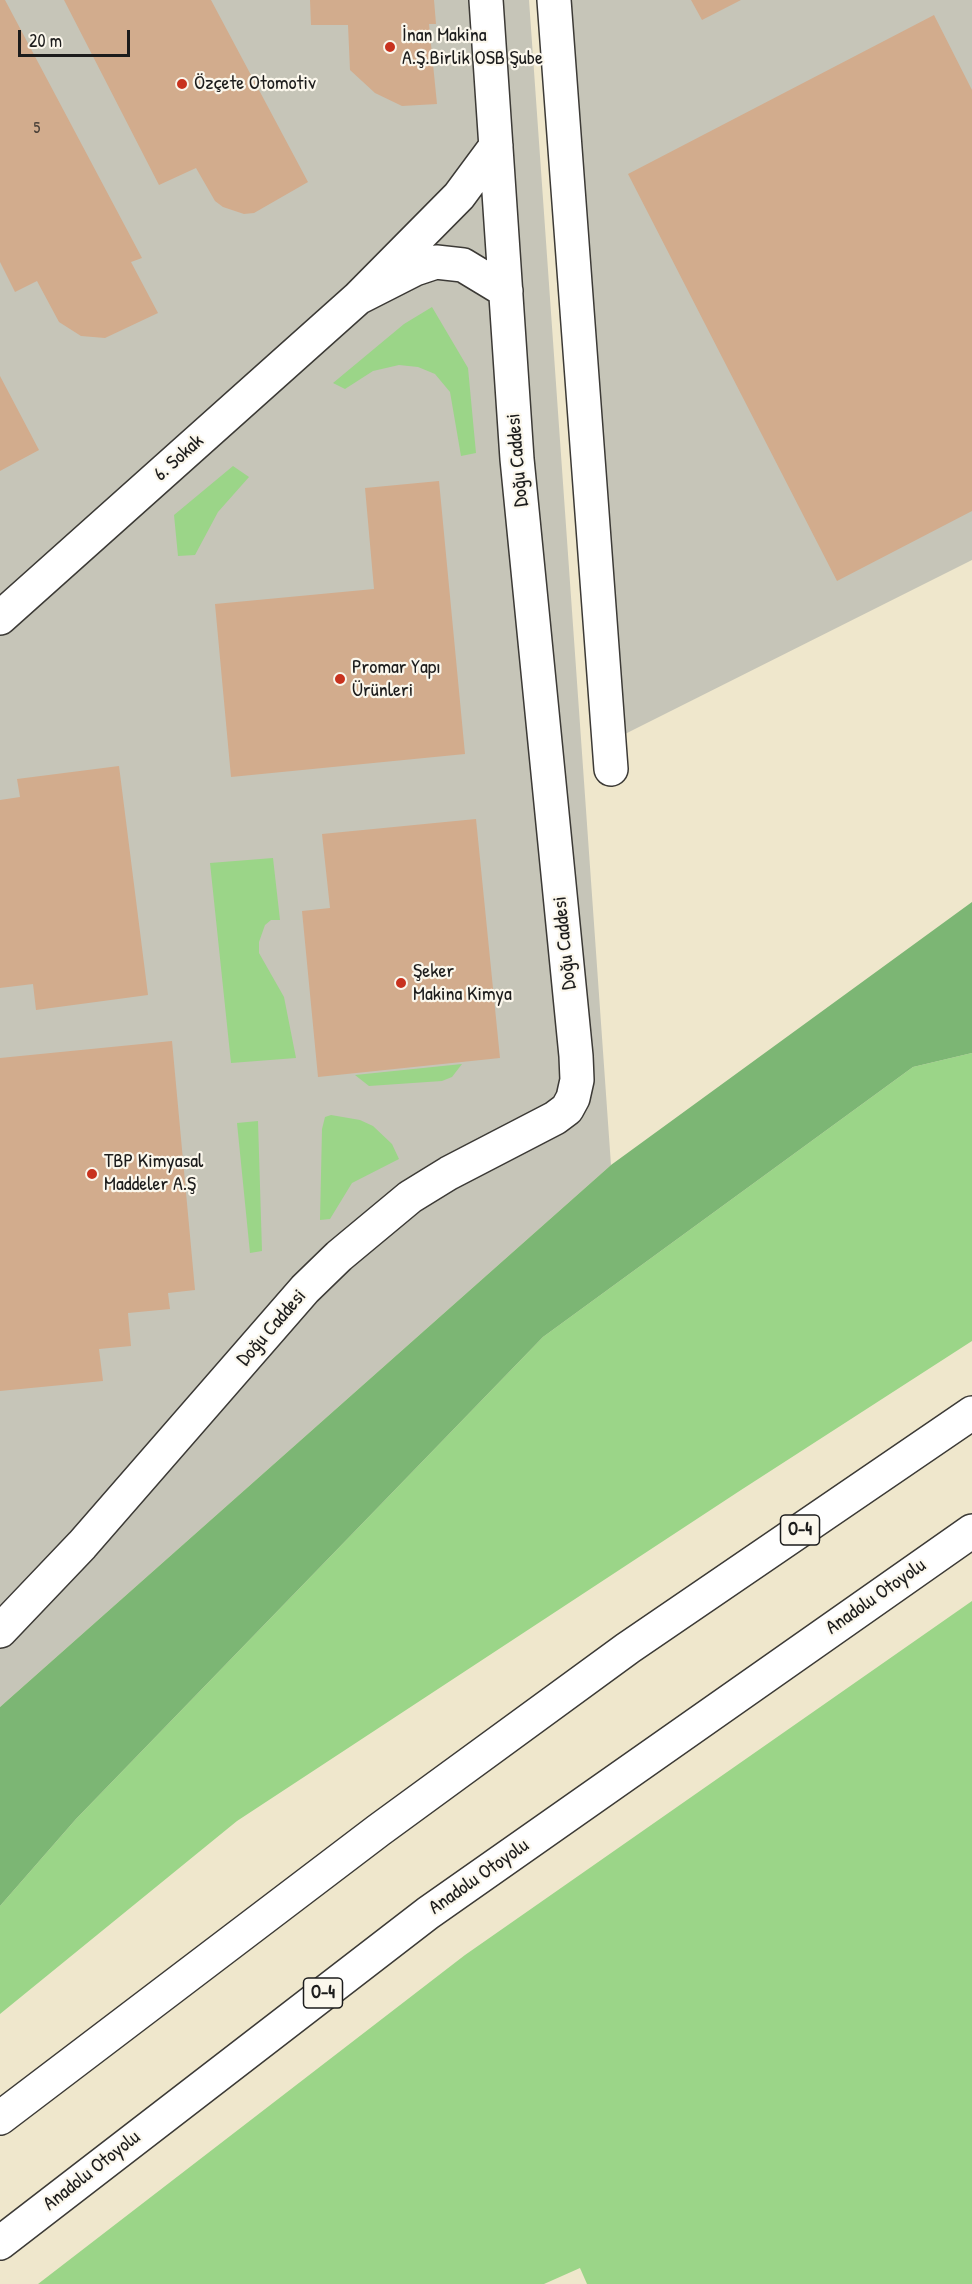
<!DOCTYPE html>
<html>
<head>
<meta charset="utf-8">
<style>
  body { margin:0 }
  #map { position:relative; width:972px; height:2284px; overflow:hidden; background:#efe7cc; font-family:"Patrick Hand",sans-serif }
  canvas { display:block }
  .scale { position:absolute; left:18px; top:30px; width:112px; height:27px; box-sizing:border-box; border:3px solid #1c1c1c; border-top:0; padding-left:8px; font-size:18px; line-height:21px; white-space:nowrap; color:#1c1c1c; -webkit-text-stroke:4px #fbf7ec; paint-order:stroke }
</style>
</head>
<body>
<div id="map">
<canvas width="972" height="2284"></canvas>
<div class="scale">20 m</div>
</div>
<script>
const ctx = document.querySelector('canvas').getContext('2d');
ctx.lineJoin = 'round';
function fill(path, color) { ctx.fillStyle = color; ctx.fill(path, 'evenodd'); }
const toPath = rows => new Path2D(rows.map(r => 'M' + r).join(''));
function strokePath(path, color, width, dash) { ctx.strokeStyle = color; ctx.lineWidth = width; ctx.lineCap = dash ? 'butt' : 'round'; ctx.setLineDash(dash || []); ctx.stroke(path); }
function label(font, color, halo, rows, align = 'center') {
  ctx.font = font + ' "Patrick Hand",sans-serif'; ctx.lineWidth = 4.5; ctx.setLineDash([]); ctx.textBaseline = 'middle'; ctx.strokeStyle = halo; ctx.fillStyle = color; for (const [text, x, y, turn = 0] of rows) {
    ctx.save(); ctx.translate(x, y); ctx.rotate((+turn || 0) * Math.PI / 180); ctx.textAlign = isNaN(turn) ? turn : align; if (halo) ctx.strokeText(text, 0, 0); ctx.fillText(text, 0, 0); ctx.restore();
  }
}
fill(toPath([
  [0,0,529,0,611,1165,0,1707],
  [565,0,972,0,972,560,623,735]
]), '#c6c5b8');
fill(toPath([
  [432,307,468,368,476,453,461,456,450,392,435,374,418,367,399,365,373,371,345,389,333,383,404,324],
  [233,466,249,477,218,512,195,555,178,556,174,515],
  [273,858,280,920,271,920,265,925,259,942,259,953,284,997,296,1058,231,1063,210,863],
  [972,1053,972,1341,741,1490,237,1821,0,2014,0,1906,76,1819,543,1337,913,1067],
  [462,1064,452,1077,442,1081,369,1086,355,1075],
  [331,1115,360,1120,373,1126,392,1144,399,1159,352,1183,330,1219,320,1220,322,1129,325,1117],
  [258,1121,262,1251,250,1253,237,1123],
  [972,1601,972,2284,587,2284,580,2268,544,2284,38,2284,465,1955]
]), '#9bd588');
fill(toPath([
  [972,902,972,1053,913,1067,543,1337,76,1819,0,1906,0,1707,611,1165]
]), '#7cb674');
fill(toPath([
  [0,0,5,0,142,258,131,262,158,313,105,338,81,336,59,322,37,281,15,292,0,262],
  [64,0,211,0,308,182,254,213,244,214,223,207,215,201,196,168,159,185],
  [310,0,434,0,436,24,429,24,437,104,402,106,375,93,350,70,348,25,311,25],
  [691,0,741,0,702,20],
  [934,15,972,90,972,511,837,581,628,174],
  [0,376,39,450,0,471],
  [439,481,465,754,231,777,215,604,374,589,365,488],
  [119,766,148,995,36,1010,33,984,0,988,0,800,20,797,17,779],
  [476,819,500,1058,318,1077,302,911,330,908,322,834],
  [172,1041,195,1290,168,1293,170,1309,128,1313,131,1346,99,1349,103,1381,0,1391,0,1058]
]), '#d2ac8d');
const minor = toPath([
  [554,0,611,769],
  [496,146,459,196,358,298,415,269,436,262,463,265,506,291],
  [0,618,358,298],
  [0,1631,82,1545,305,1289,339,1256,410,1197,449,1173,555,1118,567,1109,573,1098,577,1080,576,1056,517,459,486,0]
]);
const highway = toPath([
  [0,2118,379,1830,628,1648,972,1413],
  [0,2243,428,1913,972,1531]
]);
strokePath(minor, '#3c3a36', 36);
strokePath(highway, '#3c3a36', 36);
strokePath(minor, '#fff', 33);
strokePath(highway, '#fff', 33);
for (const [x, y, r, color] of [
  [390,47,6,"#c8321e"],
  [182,84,6,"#c8321e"],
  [340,679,6,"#c8321e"],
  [401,983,6,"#c8321e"],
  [92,1174,6,"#c8321e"]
]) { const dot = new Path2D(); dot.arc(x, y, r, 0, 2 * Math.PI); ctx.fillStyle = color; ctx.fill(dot); strokePath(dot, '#fbf7ec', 2); }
label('16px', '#4a4038', null, [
  ["5",37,129]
]);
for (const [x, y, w] of [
  [800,1530,39],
  [323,1993,39]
]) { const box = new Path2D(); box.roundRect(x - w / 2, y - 15, w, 30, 4.5); ctx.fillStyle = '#fbf7ec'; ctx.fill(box); strokePath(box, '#1c1c1c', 1.5); }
label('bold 18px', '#1c1c1c', null, [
  ["O-4",800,1530],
  ["O-4",323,1993]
]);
label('20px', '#1c1c1c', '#fbf7ec', [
  ["İnan Makina",402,36],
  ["A.Ş.Birlik OSB Şube",402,59],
  ["Özçete Otomotiv",194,84],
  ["Promar Yapı",352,668],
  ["Ürünleri",352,691],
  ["Şeker",413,972],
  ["Makina Kimya",413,995],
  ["TBP Kimyasal",104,1162],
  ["Maddeler A.Ş",104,1185]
], 'left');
label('20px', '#1c1c1c', '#fbf7ec', [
  ["6. Sokak",179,458,-42],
  ["Doğu Caddesi",518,460,-95],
  ["Doğu Caddesi",565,943,-96],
  ["Doğu Caddesi",272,1328,-49],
  ["Anadolu Otoyolu",876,1597,-35],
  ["Anadolu Otoyolu",479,1877,-35],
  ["Anadolu Otoyolu",92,2171,-38]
]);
</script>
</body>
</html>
